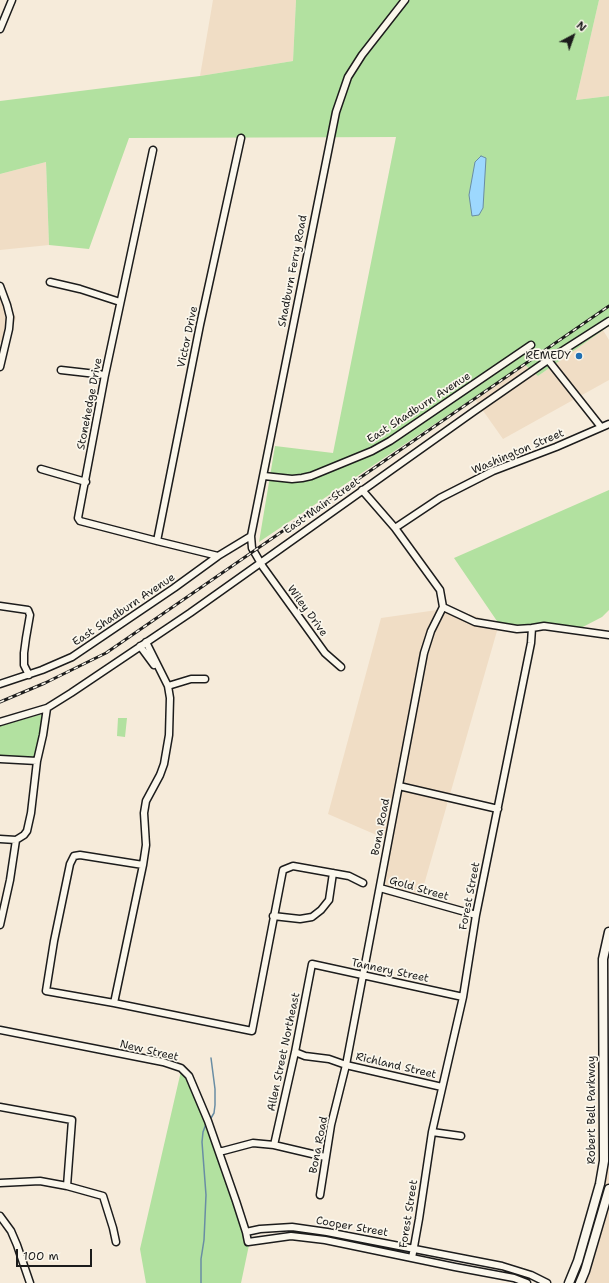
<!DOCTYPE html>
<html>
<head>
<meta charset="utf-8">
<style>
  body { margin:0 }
  #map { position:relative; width:609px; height:1283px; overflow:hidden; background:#f6ebda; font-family:"Shantell Sans",sans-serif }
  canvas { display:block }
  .north { position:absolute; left:553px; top:16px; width:40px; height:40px; -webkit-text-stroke:3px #fbf7ec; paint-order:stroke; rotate:41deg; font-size:11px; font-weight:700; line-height:16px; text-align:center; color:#1c1c1c }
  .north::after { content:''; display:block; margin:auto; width:14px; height:18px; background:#1c1c1c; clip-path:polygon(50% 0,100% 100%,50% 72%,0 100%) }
  .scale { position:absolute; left:16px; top:1249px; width:76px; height:18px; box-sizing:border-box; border:2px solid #1c1c1c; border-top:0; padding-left:5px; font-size:12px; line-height:14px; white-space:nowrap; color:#1c1c1c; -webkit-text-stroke:3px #fbf7ec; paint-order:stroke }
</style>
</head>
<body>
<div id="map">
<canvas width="609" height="1283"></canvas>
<div class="north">N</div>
<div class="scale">100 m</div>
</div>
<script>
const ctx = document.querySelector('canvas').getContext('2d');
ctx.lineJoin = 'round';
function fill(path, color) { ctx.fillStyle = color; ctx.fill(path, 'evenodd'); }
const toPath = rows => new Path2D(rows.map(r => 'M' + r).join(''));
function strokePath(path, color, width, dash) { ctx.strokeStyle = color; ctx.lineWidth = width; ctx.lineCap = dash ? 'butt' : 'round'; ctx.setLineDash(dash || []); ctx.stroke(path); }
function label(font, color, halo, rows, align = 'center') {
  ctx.font = font + ' "Shantell Sans",sans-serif'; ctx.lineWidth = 3.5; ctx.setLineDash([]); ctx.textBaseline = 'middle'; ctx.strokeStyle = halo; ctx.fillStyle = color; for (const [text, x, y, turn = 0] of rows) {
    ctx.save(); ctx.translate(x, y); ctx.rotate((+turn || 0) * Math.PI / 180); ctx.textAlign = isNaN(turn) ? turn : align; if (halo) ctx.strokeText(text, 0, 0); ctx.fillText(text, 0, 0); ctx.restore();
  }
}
fill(toPath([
  [213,0,296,0,293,61,200,76],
  [599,0,609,0,609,96,576,100],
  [46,162,49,245,0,250,0,174],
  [0,282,16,318,6,344,0,342],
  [603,330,609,340,609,380,503,439,474,398,524,364,538,376],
  [451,608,499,624,419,902,385,895,388,840,328,814,381,618],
  [607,1096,609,1096,609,1283,575,1283,599,1202,608,1133]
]), '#f0ddc5');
fill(toPath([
  [296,0,599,0,576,100,609,96,609,326,538,376,524,364,259,542,275,446,333,453,396,137,129,138,89,249,49,245,46,162,0,174,0,101,200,76,293,61],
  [609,490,609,610,602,617,577,630,499,624,454,558],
  [39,715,42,715,42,719,36,754,30,759,0,757,0,726],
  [118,718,127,718,125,737,117,736],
  [181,1071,192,1081,222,1153,249,1245,241,1283,146,1283,140,1249]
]), '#b2e1a0');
const water = toPath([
  [481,156,486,158,483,208,479,215,472,216,469,195,475,162,481,156]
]);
fill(water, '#9dd8fe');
strokePath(water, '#698da4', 1);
strokePath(toPath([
  [211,1058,215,1089,215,1105,214,1113,211,1118],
  [201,1283,201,1259,204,1240,206,1195,202,1142,203,1132,206,1124]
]), '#698da4', 1.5);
const minor = toPath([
  [0,29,12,0],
  [153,150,105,375,78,518,80,521,157,541,218,556],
  [50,282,80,289,120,302],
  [0,286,7,305,10,317,9,329,0,367],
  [548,360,601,427],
  [61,370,105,375],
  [41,469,86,482],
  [264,476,292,479,302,478,311,476,372,451,390,441,531,345],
  [395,528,440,498,493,471,556,447,609,424],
  [157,541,200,325,241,138],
  [0,606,28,610,30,615,26,638,24,653,24,665,29,675],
  [532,628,544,626,609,635],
  [146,642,168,686,170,698,169,735,164,764,160,775,146,801,144,813,146,845,143,865,114,1003,252,1031,283,870,293,866,349,876,363,883],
  [140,646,154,665],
  [341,667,325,653,263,567,252,548,251,536,336,112,348,77,362,55,405,0],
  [0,684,42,670,72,657,174,588,218,556,251,536],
  [168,686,191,679,205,679],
  [0,722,47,708,71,693,190,613,473,412,548,360,609,321],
  [0,759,37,761],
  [399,786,498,809],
  [0,839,16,840,24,835,27,831,31,813,37,761,43,735,47,708],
  [380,888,476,915],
  [273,916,300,919,312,917,321,910,329,900,333,873],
  [0,925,10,880,16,840],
  [114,1003,46,991,54,941,70,864,74,856,80,855,143,865],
  [0,1030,163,1062,181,1068,189,1076,208,1121,236,1201,246,1232,248,1242,291,1236,325,1240,455,1267,514,1278,527,1283],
  [295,1052,305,1056,329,1059,346,1065,442,1087],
  [0,1107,72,1120,67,1186],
  [432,1132,461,1136],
  [274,1145,295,1052,312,964,463,997],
  [219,1151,223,1151,253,1143,274,1145,325,1157],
  [0,1183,40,1181,67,1186,103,1196,113,1228,116,1242],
  [320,1195,331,1125,346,1065,424,653,431,631,443,607,440,590,395,528,362,490],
  [0,1216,11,1231,17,1245,30,1283],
  [246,1232,260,1229,292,1227,327,1232,502,1266,531,1275,547,1283],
  [412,1258,419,1219,432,1132,463,997,476,915,531,643,532,628,517,629,475,622,443,607]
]);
const major = toPath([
  [569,1283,578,1261,600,1184,604,1161,603,959,609,932],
  [580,1283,585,1271,609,1189]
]);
strokePath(minor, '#1c1c1c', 9);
strokePath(major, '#1c1c1c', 11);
strokePath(minor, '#fbf7ec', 6);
strokePath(major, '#fbf7ec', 8);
const rail = toPath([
  [0,702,45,683,106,653,609,306]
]);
strokePath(rail, '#1c1c1c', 3);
strokePath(rail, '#fbf7ec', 1.5, [4.5]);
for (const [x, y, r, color] of [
  [579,356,4,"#1f6fb2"]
]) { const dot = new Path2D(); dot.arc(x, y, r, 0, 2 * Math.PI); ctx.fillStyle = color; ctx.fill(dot); strokePath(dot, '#fbf7ec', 1.5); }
label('11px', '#1c1c1c', '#fbf7ec', [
  ["Shadburn Ferry Road",293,271,-79],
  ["Victor Drive",188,337,-78],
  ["Stonehedge Drive",90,404,-79],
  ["East Shadburn Avenue",419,408,-33],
  ["Washington Street",518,452,-23],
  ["East Main Street",322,506,-35],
  ["East Shadburn Avenue",124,610,-34],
  ["Wiley Drive",307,611,54],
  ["Bona Road",381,827,-79],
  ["Gold Street",419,889,16],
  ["Forest Street",470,896,-79],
  ["Tannery Street",390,971,12],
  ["New Street",149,1051,13],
  ["Allen Street Northeast",284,1052,-78],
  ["Richland Street",396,1066,13],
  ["Robert Bell Parkway",592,1110,-90],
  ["Bona Road",319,1145,-79],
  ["Forest Street",409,1214,-81],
  ["Cooper Street",352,1227,10]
]);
label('11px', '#1c1c1c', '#fbf7ec', [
  ["REMEDY",571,356]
], 'right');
</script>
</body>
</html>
